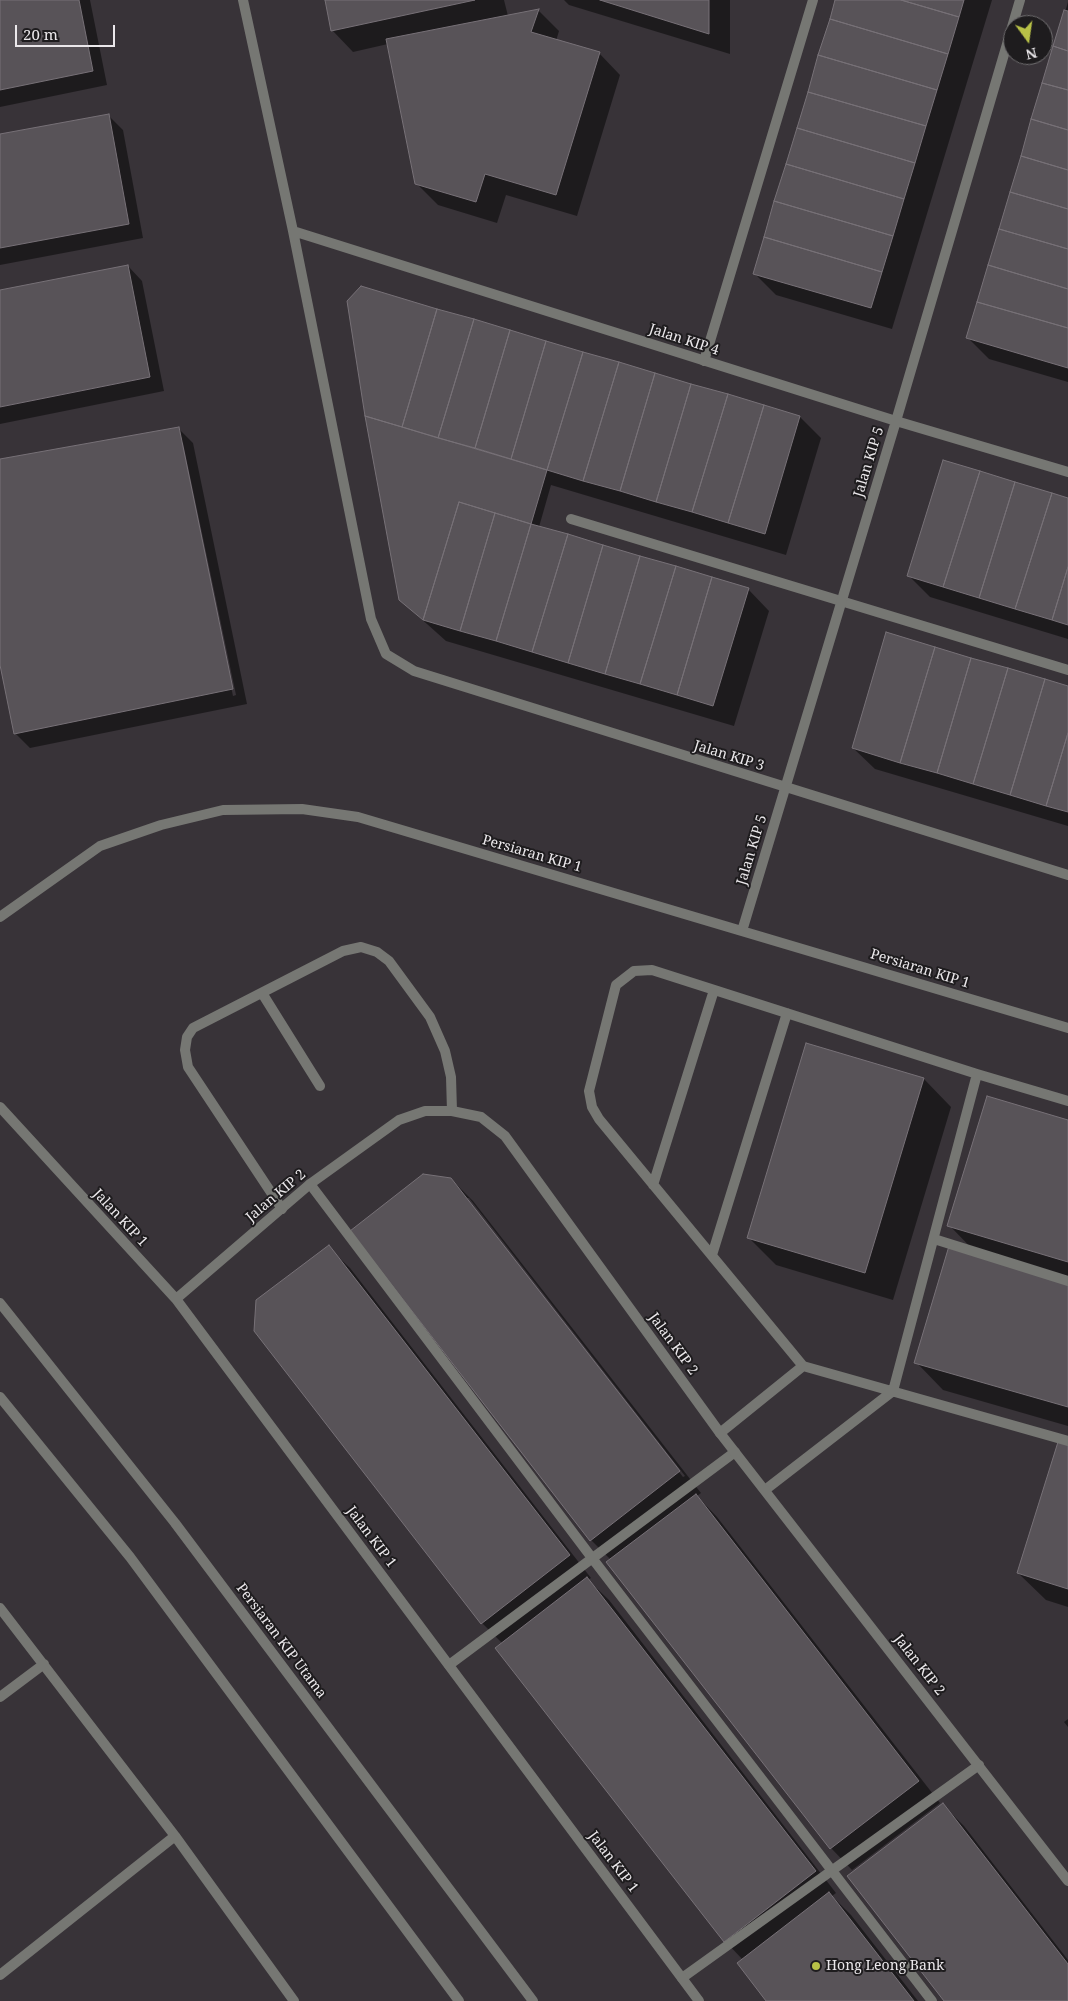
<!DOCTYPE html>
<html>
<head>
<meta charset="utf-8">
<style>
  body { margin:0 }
  #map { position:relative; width:1068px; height:2001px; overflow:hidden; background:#383338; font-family:"Noto Serif",serif }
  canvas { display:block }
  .north { position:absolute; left:1003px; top:15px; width:50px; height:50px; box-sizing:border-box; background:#1e1c1e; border:1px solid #706e70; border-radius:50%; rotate:166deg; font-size:14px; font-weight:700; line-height:20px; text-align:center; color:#ebe8eb }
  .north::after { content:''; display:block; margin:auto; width:18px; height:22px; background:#b8c147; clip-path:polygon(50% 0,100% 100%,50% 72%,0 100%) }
  .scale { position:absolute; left:15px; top:25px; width:100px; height:22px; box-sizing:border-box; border:2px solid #ebe8eb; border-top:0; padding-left:6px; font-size:15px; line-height:18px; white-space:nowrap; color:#ebe8eb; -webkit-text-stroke:4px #1e1c1e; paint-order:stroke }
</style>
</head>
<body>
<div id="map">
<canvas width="1068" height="2001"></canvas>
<div class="north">N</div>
<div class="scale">20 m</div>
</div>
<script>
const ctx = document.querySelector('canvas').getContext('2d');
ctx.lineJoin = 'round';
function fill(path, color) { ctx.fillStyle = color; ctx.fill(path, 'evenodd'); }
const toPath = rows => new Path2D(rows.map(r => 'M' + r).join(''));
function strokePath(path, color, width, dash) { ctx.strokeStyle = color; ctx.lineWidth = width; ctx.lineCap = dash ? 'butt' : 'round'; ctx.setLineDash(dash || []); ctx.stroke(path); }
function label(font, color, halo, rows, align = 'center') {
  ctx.font = font + ' "Noto Serif",serif'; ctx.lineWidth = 4; ctx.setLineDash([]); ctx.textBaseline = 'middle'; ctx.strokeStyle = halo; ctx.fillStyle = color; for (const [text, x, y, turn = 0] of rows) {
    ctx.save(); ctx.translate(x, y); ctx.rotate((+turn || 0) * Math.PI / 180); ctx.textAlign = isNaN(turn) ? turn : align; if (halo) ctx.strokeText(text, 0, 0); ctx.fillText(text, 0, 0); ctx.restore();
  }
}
fill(toPath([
  [0,0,90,0,107,85,0,107],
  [326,0,504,0,508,16,538,10,559,31,556,41,599,53,620,75,577,216,506,195,497,223,438,205,416,183,388,44,353,52,332,30],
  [564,0,730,0,730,54,569,5],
  [837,0,992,0,892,329,776,295,754,273],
  [1068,2,1068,382,989,359,968,338],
  [108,115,123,130,143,238,0,265,0,136],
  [128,266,142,281,164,391,0,424,0,292],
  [361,287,800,417,821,438,786,555,551,485,539,527,748,589,769,611,734,726,446,641,408,607],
  [178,428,193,443,247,704,30,748,15,733,0,659,0,461],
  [181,443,183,443,236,695,233,696],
  [1068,499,1068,639,930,597,909,576],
  [1068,687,1068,826,875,769,853,748],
  [924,1079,951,1107,893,1300,776,1265,749,1238],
  [1068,1122,1068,1426,943,1390,916,1362,979,1256,949,1225],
  [451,1179,473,1201,701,1493,697,1496,717,1517,940,1803,852,1870,831,1848,608,1562,611,1560,591,1540],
  [466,1198,469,1198,685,1476,683,1477],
  [328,1247,350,1268,591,1578,588,1580,609,1600,836,1893,832,1896,851,1915,918,2001,768,2001,743,1960,725,1941,503,1644,482,1623],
  [1068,1446,1068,1607,1046,1600,1018,1573],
  [1068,1719,1068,1727,1064,1722],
  [942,1804,964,1826,1068,1960,1068,2001,946,2001]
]), '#0007');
const building = toPath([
  [0,0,79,0,93,71,0,90,0,0],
  [325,0,475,0,331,31,325,0],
  [600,0,709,0,709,34,600,0],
  [835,0,901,0,959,17,948,54,830,19,835,0],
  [901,0,964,0,959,17,901,0],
  [539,9,531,32,600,52,556,195,485,174,476,202,415,184,386,39,539,9],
  [1064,10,1068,11,1068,51,1053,46,1064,10],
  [830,19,948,54,937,90,818,55,830,19],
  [1053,46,1068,51,1068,90,1042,83,1053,46],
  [818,55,937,90,926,126,808,92,818,55],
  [1042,83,1068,90,1068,130,1031,119,1042,83],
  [808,92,926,126,915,163,797,128,808,92],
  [109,114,129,224,0,248,0,134,109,114],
  [1031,119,1068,130,1068,170,1021,156,1031,119],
  [797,128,915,163,904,199,786,164,797,128],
  [1021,156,1068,170,1068,209,1010,192,1021,156],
  [786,164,904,199,893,236,774,201,786,164],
  [1010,192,1068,209,1068,249,999,229,1010,192],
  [774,201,893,236,882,272,764,237,774,201],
  [999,229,1068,249,1068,289,988,265,999,229],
  [764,237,882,272,871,308,753,274,764,237],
  [128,265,150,377,0,407,0,290,128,265],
  [988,265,1068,289,1068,328,977,302,988,265],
  [361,286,437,309,402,427,365,416,347,301,361,286],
  [977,302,1068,328,1068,368,966,338,977,302],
  [437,309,474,319,438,438,402,427,437,309],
  [474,319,510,330,475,448,438,438,474,319],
  [510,330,546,341,511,459,475,448,510,330],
  [546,341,583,352,547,470,511,459,546,341],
  [583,352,619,362,583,481,547,470,583,352],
  [619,362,655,373,620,491,583,481,619,362],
  [655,373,691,384,656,502,620,491,655,373],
  [691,384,728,394,692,512,656,502,691,384],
  [728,394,764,405,728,523,692,512,728,394],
  [764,405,800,416,765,534,728,523,764,405],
  [365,416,547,470,531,524,459,502,423,620,399,600,365,416],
  [179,427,233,689,14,734,0,665,0,459,179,427],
  [943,460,980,471,943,587,907,576,943,460],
  [980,471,1015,482,979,598,943,587,980,471],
  [1015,482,1052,493,1015,609,979,598,1015,482],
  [1052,493,1068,498,1068,567,1052,620,1015,609,1052,493],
  [459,502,495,513,460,631,423,620,459,502],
  [495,513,531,524,496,641,460,631,495,513],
  [531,524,568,534,532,652,496,641,531,524],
  [568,534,603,545,568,663,532,652,568,534],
  [603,545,640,556,605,674,568,663,603,545],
  [640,556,676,566,640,684,605,674,640,556],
  [676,566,712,577,677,695,640,684,676,566],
  [1068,567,1068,625,1052,620,1068,567],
  [712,577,749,588,713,706,677,695,712,577],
  [886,632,935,647,900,763,852,748,886,632],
  [935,647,971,658,937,773,900,763,935,647],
  [971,658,1008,668,973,784,937,773,971,658],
  [1008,668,1045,679,1010,795,973,784,1008,668],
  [1045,679,1068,686,1068,733,1046,806,1010,795,1045,679],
  [1068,733,1068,812,1046,806,1068,733],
  [806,1043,924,1078,865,1273,747,1238,806,1043],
  [987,1096,1068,1120,1068,1262,947,1226,987,1096],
  [423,1174,451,1178,680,1471,590,1541,350,1231,423,1174],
  [329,1245,570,1555,481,1624,254,1331,256,1300,329,1245],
  [949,1246,1068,1280,1068,1407,914,1363,949,1246],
  [1058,1442,1068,1445,1068,1589,1017,1573,1058,1442],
  [696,1494,919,1781,830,1849,606,1562,696,1494],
  [587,1577,816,1871,724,1942,495,1648,587,1577],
  [943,1803,1068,1964,1068,2001,944,2001,847,1876,943,1803],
  [829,1892,914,2001,766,2001,737,1963,829,1892]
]);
fill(building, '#585358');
strokePath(building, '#777177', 1);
strokePath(toPath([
  [704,361,813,0],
  [571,519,1068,670],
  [262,993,320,1086],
  [1068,1101,977,1074,652,970,634,971,616,985,589,1091,592,1107,599,1119,803,1366,1068,1441],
  [310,1184,592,1558,932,2001],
  [653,1185,714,990],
  [282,1209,188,1067,185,1050,187,1037,193,1028,343,951,361,947,377,952,389,961,430,1017,445,1051,451,1077,452,1111],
  [934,1239,1068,1281],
  [712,1255,787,1013],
  [720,1433,803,1366],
  [765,1490,893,1391,977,1074],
  [0,1608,175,1836,294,2001],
  [449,1665,735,1452],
  [0,1697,44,1664],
  [0,1975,175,1836],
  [682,1978,979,1765]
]), '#767773', 10);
strokePath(toPath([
  [243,0,293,231,371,619,386,654,414,671,1068,875],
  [293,231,896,421,1068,472],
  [0,917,100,846,161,825,223,810,302,809,358,817,1068,1028],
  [742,931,896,421,1020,0],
  [0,1107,176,1299,699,2001],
  [176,1299,310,1184,399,1120,425,1111,452,1111,481,1117,505,1136,720,1433,1068,1881],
  [0,1303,175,1523,533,2001],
  [0,1397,130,1557,459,2001]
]), '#767773', 10);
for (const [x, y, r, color] of [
  [816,1966,5,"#b8c147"]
]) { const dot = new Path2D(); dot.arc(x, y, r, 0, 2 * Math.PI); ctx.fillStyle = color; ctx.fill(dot); strokePath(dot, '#1e1c1e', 2); }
label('14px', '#ebe8eb', '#1e1c1e', [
  ["Jalan KIP 4",684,340,18],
  ["Jalan KIP 5",869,462,-73],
  ["Jalan KIP 3",729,756,17],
  ["Jalan KIP 5",752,850,-73],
  ["Persiaran KIP 1",532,854,16],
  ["Persiaran KIP 1",920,969,17],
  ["Jalan KIP 2",276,1196,-40],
  ["Jalan KIP 1",120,1218,47],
  ["Jalan KIP 2",673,1344,54],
  ["Jalan KIP 1",371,1537,53],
  ["Persiaran KIP Utama",281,1641,53],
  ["Jalan KIP 2",919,1665,52],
  ["Jalan KIP 1",613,1862,53]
]);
label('14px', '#ebe8eb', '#1e1c1e', [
  ["Hong Leong Bank",826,1966]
], 'left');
</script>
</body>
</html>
